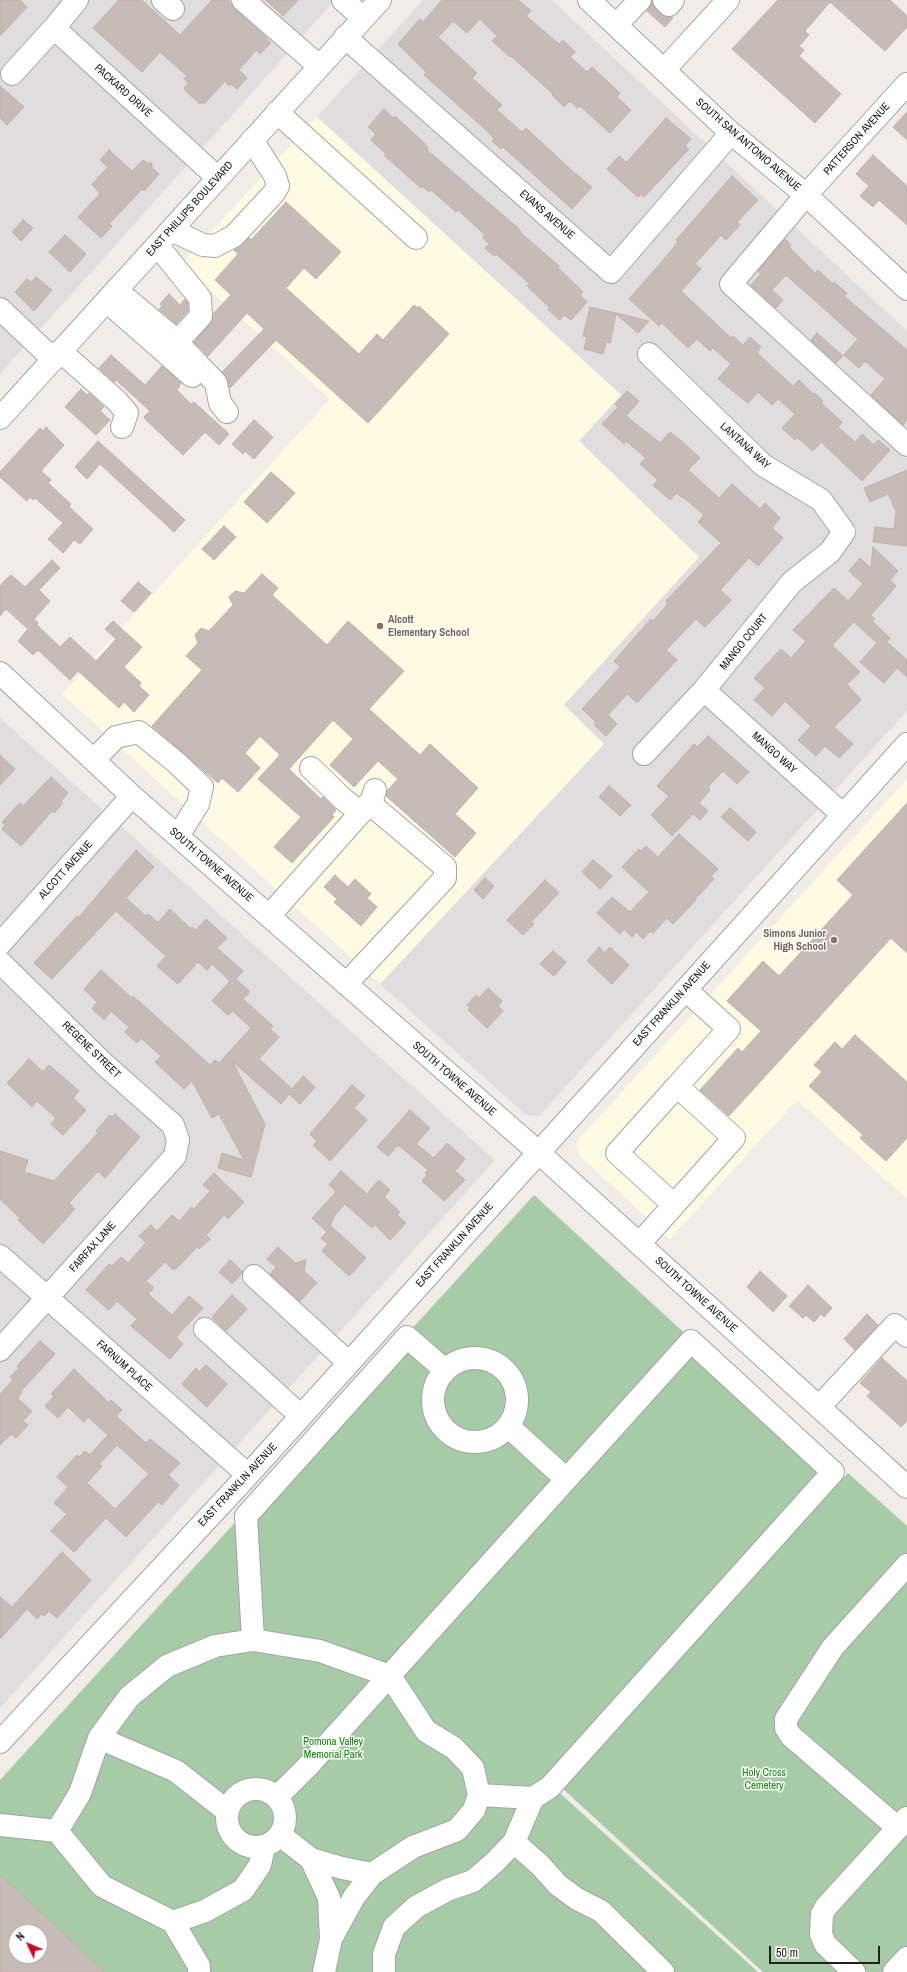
<!DOCTYPE html>
<html>
<head>
<meta charset="utf-8">
<style>
  body { margin:0 }
  #map { position:relative; width:907px; height:1972px; overflow:hidden; background:#f1ece7; font-family:"Archivo Narrow",sans-serif }
  canvas { display:block }
  .north { position:absolute; left:8px; top:1924px; width:40px; height:40px; box-sizing:border-box; background:#fff; border:1px solid #a6a6a6; border-radius:50%; rotate:314deg; font-size:11px; font-weight:700; line-height:16px; text-align:center; color:#202020 }
  .north::after { content:''; display:block; margin:auto; width:14px; height:18px; background:#d1001e; clip-path:polygon(50% 0,100% 100%,50% 72%,0 100%) }
  .scale { position:absolute; left:769px; top:1946px; width:111px; height:18px; box-sizing:border-box; border:2px solid #202020; border-top:0; padding-left:5px; font-size:12px; line-height:14px; white-space:nowrap; color:#202020; -webkit-text-stroke:3px #fff; paint-order:stroke }
</style>
</head>
<body>
<div id="map">
<canvas width="907" height="1972"></canvas>
<div class="north">N</div>
<div class="scale">50 m</div>
</div>
<script>
const ctx = document.querySelector('canvas').getContext('2d');
ctx.lineJoin = 'round';
function fill(path, color) { ctx.fillStyle = color; ctx.fill(path, 'evenodd'); }
const toPath = rows => new Path2D(rows.map(r => 'M' + r).join(''));
function strokePath(path, color, width, dash) { ctx.strokeStyle = color; ctx.lineWidth = width; ctx.lineCap = dash ? 'butt' : 'round'; ctx.setLineDash(dash || []); ctx.stroke(path); }
function label(font, color, halo, rows, align = 'center') {
  ctx.font = font + ' "Archivo Narrow",sans-serif'; ctx.lineWidth = 3; ctx.setLineDash([]); ctx.textBaseline = 'middle'; ctx.strokeStyle = halo; ctx.fillStyle = color; for (const [text, x, y, turn = 0] of rows) {
    ctx.save(); ctx.translate(x, y); ctx.rotate((+turn || 0) * Math.PI / 180); ctx.textAlign = isNaN(turn) ? turn : align; if (halo) ctx.strokeText(text, 0, 0); ctx.fillText(text, 0, 0); ctx.restore();
  }
}
fill(toPath([
  [0,0,335,0,0,374],
  [423,0,552,0,907,331,907,711,539,1116,526,1115,380,984,604,744,563,705,699,557,579,441,621,395,317,117],
  [0,718,495,1160,0,1708]
]), '#dfddde');
fill(toPath([
  [317,117,621,395,579,441,699,557,564,705,604,744,380,984,62,694,330,399,181,264],
  [907,779,907,1199,797,1100,670,1239,580,1156,576,1146,578,1140]
]), '#fffbe2');
fill(toPath([
  [534,1195,836,1472,553,1787,758,1972,0,1972,0,1780],
  [16,1932,40,1932,40,1956,16,1956],
  [848,1473,907,1526,907,1972,763,1972,562,1788]
]), '#a7cba7');
const building = toPath([
  [0,0,20,0,27,7,0,36,0,0],
  [119,0,142,0,180,35,212,0,228,0,235,9,267,38,266,39,271,43,260,54,256,50,239,70,247,78,237,89,231,84,229,86,225,81,204,104,202,102,200,104,186,91,184,88,188,84,187,82,184,79,187,76,160,52,142,72,93,28,119,0],
  [266,0,298,0,283,16,266,0],
  [442,0,518,0,531,11,526,16,559,44,563,40,575,52,570,57,587,72,592,67,620,93,617,97,631,110,610,133,580,106,578,108,570,101,564,107,552,95,553,94,511,56,510,57,492,41,497,36,480,19,467,33,453,21,438,37,477,73,472,78,502,105,497,110,522,132,526,128,571,170,592,187,572,209,503,147,501,149,492,141,494,139,485,129,424,75,426,72,398,44,420,19,423,22,442,0],
  [778,0,890,0,907,16,907,27,885,51,830,2,805,31,809,35,799,46,804,50,799,56,841,94,815,123,732,49,778,0],
  [652,3,660,14,673,18,665,27,647,11,652,3],
  [0,86,24,107,7,125,0,118,0,86],
  [384,109,393,118,395,116,424,143,428,148,427,150,518,228,522,234,559,266,558,268,583,292,580,295,587,302,571,320,564,315,560,320,548,310,550,308,527,286,530,284,496,254,494,256,485,248,489,244,483,238,485,235,458,210,456,212,431,190,429,192,422,186,421,188,385,156,386,154,371,140,376,134,368,127,384,109],
  [907,112,907,140,893,127,907,112],
  [666,118,691,139,685,146,689,149,644,197,640,194,638,197,607,169,619,156,626,162,628,161,666,118],
  [109,150,132,171,143,160,147,163,152,163,152,168,159,174,144,191,142,189,109,224,112,226,101,238,78,217,100,194,92,184,108,167,100,160,109,150],
  [873,155,907,186,907,225,879,200,873,207,860,196,869,186,856,174,873,155],
  [732,176,758,200,737,222,740,225,726,240,721,235,695,264,701,269,681,291,731,338,733,336,743,345,750,337,761,347,757,353,793,386,799,380,814,395,815,393,823,401,821,403,842,422,838,427,855,442,862,434,874,445,878,440,890,450,862,481,821,442,813,451,798,438,795,440,782,428,795,414,778,399,772,405,758,392,748,403,718,379,731,364,713,348,710,351,697,339,688,348,662,323,659,326,629,299,665,258,678,242,676,240,732,176],
  [286,202,341,252,316,279,304,268,286,288,359,354,377,334,383,340,414,305,418,308,419,306,449,334,368,423,276,340,230,388,228,380,222,372,264,329,247,313,208,356,194,342,210,324,213,314,231,295,215,280,238,254,234,250,249,238,251,240,286,202],
  [23,220,33,228,21,241,12,232,23,220],
  [65,235,86,254,70,272,49,252,65,235],
  [785,239,791,245,789,247,815,273,818,270,833,284,834,282,847,293,844,296,907,350,907,420,903,425,871,395,885,379,865,361,859,368,844,355,858,339,786,275,772,290,783,300,776,308,751,285,761,274,758,271,785,239],
  [36,277,52,290,34,311,15,292,27,279,31,282,36,277],
  [169,294,180,305,185,299,188,303,188,311,176,324,159,309,162,306,160,304,169,294],
  [590,307,616,313,649,321,638,333,616,314,610,343,606,342,603,354,584,349,587,337,583,336,590,307],
  [817,333,843,356,836,363,811,340,817,333],
  [111,355,145,385,162,366,181,383,177,390,191,404,194,402,229,434,219,445,205,432,183,455,146,420,144,417,150,411,116,380,114,382,99,368,111,355],
  [81,389,87,395,89,393,104,407,100,411,110,420,96,435,65,407,81,389],
  [627,391,639,401,626,416,660,443,670,432,686,445,700,458,688,470,719,498,732,484,760,509,765,503,780,518,772,528,783,538,758,566,749,558,720,590,731,600,719,613,705,627,696,619,666,650,677,660,637,703,627,694,608,715,617,724,606,736,594,725,596,722,582,709,620,667,614,661,651,619,653,621,668,604,666,601,721,543,698,522,704,515,683,497,682,498,677,493,670,500,653,485,658,480,640,464,646,458,626,441,624,444,602,424,618,407,615,404,627,391],
  [254,420,273,437,254,459,245,451,243,454,232,444,254,420],
  [46,427,64,445,41,471,51,480,48,483,71,504,69,507,93,529,80,544,74,540,63,553,48,539,63,523,35,498,33,500,30,497,27,501,0,477,0,472,40,428,43,431,46,427],
  [98,441,185,520,174,532,100,464,87,479,75,467,98,441],
  [907,470,907,546,873,542,875,527,894,529,896,511,888,494,870,502,864,488,907,470],
  [271,472,295,493,267,523,244,502,271,472],
  [224,526,236,537,214,560,202,549,224,526],
  [873,547,898,571,890,580,896,586,871,615,875,619,872,621,890,638,887,642,907,660,907,677,897,668,884,683,860,662,877,643,854,622,832,645,860,672,847,684,861,700,834,727,853,744,839,758,825,746,816,756,798,740,811,726,785,701,772,716,754,700,765,688,754,678,781,649,791,658,806,641,793,630,834,588,848,601,863,584,849,571,860,558,871,568,873,547],
  [52,560,60,568,39,590,50,601,34,619,38,623,37,625,60,647,70,637,96,661,116,639,105,629,113,621,142,647,124,667,141,683,139,686,149,695,134,712,124,702,119,708,78,671,70,680,38,650,34,654,32,654,18,641,28,629,6,609,0,616,0,586,5,580,11,575,25,587,52,560],
  [262,574,278,588,272,595,327,645,348,621,404,671,369,709,420,755,430,744,478,788,455,814,476,833,455,857,386,796,387,791,398,779,378,761,354,787,330,765,353,739,333,720,289,769,321,799,323,797,336,810,332,815,334,817,292,863,274,847,301,817,258,779,280,755,260,736,245,753,260,768,238,792,222,778,218,783,152,726,202,670,186,656,198,643,195,635,201,628,209,631,233,605,229,597,235,591,244,593,262,574],
  [138,582,151,593,134,612,121,601,138,582],
  [708,736,749,772,737,784,723,771,708,787,710,790,699,803,708,811,700,820,693,814,672,836,651,815,669,796,657,786,694,744,697,747,708,736],
  [0,755,15,769,0,785,0,755],
  [51,777,68,793,61,801,63,803,54,813,52,811,21,846,2,829,5,825,2,822,20,803,23,806,51,777],
  [609,786,631,805,620,816,599,797,609,786],
  [907,803,907,953,891,938,729,1116,700,1090,738,1048,742,1052,761,1031,727,1001,763,961,779,976,853,895,837,880,907,803],
  [730,808,756,832,748,841,721,817,730,808],
  [679,834,718,869,711,876,714,879,695,899,696,900,673,924,667,918,653,933,650,931,643,939,636,932,632,937,624,929,620,934,597,913,612,897,630,912,649,892,622,867,639,849,641,851,646,846,658,857,679,834],
  [136,850,154,867,126,898,146,916,148,914,158,923,170,909,191,929,192,927,196,930,206,919,227,938,217,948,243,971,236,979,250,992,243,999,273,1026,270,1029,279,1037,259,1059,292,1089,303,1076,315,1087,300,1104,289,1094,281,1104,232,1061,265,1124,251,1177,218,1168,222,1153,244,1160,219,1114,212,1118,192,1081,184,1089,155,1062,161,1056,141,1038,137,1043,125,1032,129,1027,111,1011,104,1020,92,1009,97,1002,84,989,101,970,132,998,133,996,210,1065,215,1060,219,1063,251,1028,233,1011,228,1015,212,1001,230,981,212,964,207,970,198,962,178,984,157,966,166,956,116,911,52,979,34,963,77,916,79,917,136,850],
  [593,860,612,876,600,889,582,872,593,860],
  [335,875,348,887,355,879,371,894,367,898,377,907,361,926,334,902,337,899,324,887,335,875],
  [485,878,494,886,483,899,474,890,485,878],
  [545,880,559,893,531,922,534,924,523,935,507,920,545,880],
  [599,947,605,953,610,947,629,965,612,984,587,961,599,947],
  [553,951,566,962,554,976,540,964,553,951],
  [488,988,502,1001,498,1006,503,1011,487,1028,468,1010,470,1007,467,1005,476,995,479,998,488,988],
  [855,1035,907,1082,907,1138,886,1161,860,1138,863,1135,809,1086,822,1072,814,1065,835,1042,842,1049,855,1035],
  [29,1059,43,1072,49,1065,79,1091,73,1098,86,1110,63,1135,51,1124,56,1118,37,1101,32,1107,7,1083,29,1059],
  [352,1085,365,1096,354,1108,367,1120,330,1161,313,1145,317,1141,310,1134,352,1085],
  [410,1110,430,1128,416,1144,434,1158,447,1143,465,1159,455,1171,465,1180,444,1201,422,1181,427,1175,425,1173,428,1170,409,1154,398,1145,388,1156,377,1147,410,1110],
  [115,1114,140,1137,105,1178,98,1171,69,1203,75,1209,43,1244,18,1220,20,1218,0,1199,0,1151,28,1160,24,1172,54,1181,98,1133,96,1131,110,1115,112,1117,115,1114],
  [341,1171,367,1194,379,1180,390,1190,384,1197,400,1212,397,1215,406,1223,390,1240,375,1225,372,1228,345,1204,334,1216,329,1230,332,1227,366,1258,349,1276,322,1251,328,1244,321,1238,327,1232,312,1218,336,1192,329,1185,341,1171],
  [214,1173,244,1202,228,1219,224,1215,206,1235,210,1239,199,1249,197,1247,178,1267,173,1270,165,1262,146,1281,154,1288,148,1294,172,1315,189,1296,203,1308,176,1337,183,1344,170,1359,131,1326,137,1319,117,1301,109,1310,86,1290,109,1264,112,1266,121,1257,128,1263,146,1243,139,1236,151,1225,157,1231,172,1215,179,1221,192,1207,194,1209,210,1191,203,1185,214,1173],
  [278,1247,295,1263,306,1260,304,1271,317,1283,300,1301,270,1274,276,1267,267,1259,278,1247],
  [230,1260,243,1272,232,1284,219,1272,230,1260],
  [760,1271,787,1296,773,1312,747,1287,760,1271],
  [808,1285,832,1308,824,1317,821,1314,814,1322,806,1315,803,1318,789,1306,808,1285],
  [232,1295,247,1309,226,1331,212,1317,232,1295],
  [867,1314,878,1325,855,1350,844,1339,867,1314],
  [40,1341,55,1354,22,1390,18,1399,32,1411,23,1421,28,1425,16,1438,11,1434,0,1445,0,1394,13,1380,10,1377,19,1368,17,1366,40,1341],
  [882,1358,907,1381,907,1421,901,1427,867,1396,871,1392,860,1383,882,1358],
  [206,1365,227,1384,207,1407,182,1384,196,1368,199,1372,206,1365],
  [74,1369,109,1403,111,1400,122,1410,116,1416,146,1443,150,1439,180,1463,168,1475,179,1485,162,1505,158,1502,126,1537,106,1518,74,1552,51,1531,67,1514,54,1503,68,1487,57,1477,77,1455,79,1457,85,1451,90,1455,108,1435,88,1417,84,1422,68,1407,58,1418,45,1406,54,1396,51,1394,74,1369],
  [117,1445,149,1474,115,1509,87,1483,102,1466,99,1464,117,1445],
  [62,1552,91,1580,57,1618,49,1611,44,1616,41,1614,37,1619,27,1609,0,1639,0,1597,12,1607,62,1552],
  [0,1875,76,1945,104,1972,0,1972,0,1875],
  [16,1932,40,1932,40,1956,16,1956,16,1932]
]);
fill(building, '#c6bbb6');
strokePath(building, '#c4b0a8', 1);
const minor = toPath([
  [163,0,173,9],
  [243,0,319,66],
  [343,0,363,18],
  [589,0,731,133,806,195,907,289],
  [664,0,669,5,673,0],
  [616,25,640,0],
  [54,28,218,178],
  [345,37,611,272,731,133],
  [664,70,728,0],
  [12,74,54,28,77,0],
  [907,84,806,195,731,284,907,445],
  [277,112,416,238],
  [171,230,203,245,215,246,234,236,274,193,278,186,275,176,252,140],
  [157,245,200,298,201,316,177,342],
  [116,290,170,335,216,383,220,403,227,412],
  [110,304,192,376],
  [0,309,53,359],
  [60,351,117,401,127,413,122,427],
  [0,418,380,0],
  [0,673,132,796,538,1152,907,1487],
  [704,690,843,815],
  [644,754,704,690,792,582,830,552,844,532,821,500,763,465,649,354],
  [94,760,116,737,139,732,178,764,202,787,198,804,178,836],
  [311,768,343,799,361,813],
  [269,916,372,800],
  [0,944,132,796],
  [0,962,105,1065,173,1125,178,1140,175,1156,0,1350],
  [346,984,445,878,445,867,375,808,372,800,375,790],
  [674,1205,617,1153,677,1086],
  [639,1244,734,1138,677,1086,729,1029,686,990],
  [0,1256,248,1475],
  [254,1276,349,1363],
  [205,1329,301,1416],
  '433 1400a42 42 0 1 1 84 0a42 42 0 1 1-84 0Z',
  [819,1407,895,1325,907,1336],
  [509,1427,566,1479],
  [253,1640,246,1516,407,1337,445,1370],
  [99,1738,176,1771,227,1811],
  [0,1742,248,1475,907,744],
  '227 1818a29 29 0 1 1 58 0a29 29 0 1 1-58 0Z',
  [479,1795,533,1798],
  [277,1797,309,1765,691,1341,833,1472,550,1787,533,1798,514,1842,495,1862,473,1881,447,1890,416,1907,394,1927,384,1954,384,1972],
  [0,1825,57,1831,102,1886,173,1922,199,1966,199,1972],
  [898,1828,791,1736,786,1728,786,1719,833,1647,907,1565],
  [57,1831,80,1793,99,1738,129,1697,167,1666,215,1646,253,1640,320,1651,390,1676,426,1731,454,1748,473,1768,479,1795,474,1810,457,1830,413,1847,372,1874,354,1897,331,1939,324,1972],
  [280,1835,311,1859],
  [514,1842,540,1865,558,1885,577,1899,601,1911,663,1972],
  [173,1922,205,1911,243,1890,260,1865,264,1846],
  [331,1939,329,1898,311,1859,342,1868,372,1874],
  [854,1972,825,1944,821,1934,822,1914,826,1907,907,1818],
  [894,1972,907,1958]
]);
strokePath(minor, '#a4a4a4', 24);
strokePath(minor, '#fff', 22);
for (const [x, y, r, color] of [
  [380,626,4,"#8d6e63"],
  [834,940,4,"#8d6e63"]
]) { const dot = new Path2D(); dot.arc(x, y, r, 0, 2 * Math.PI); ctx.fillStyle = color; ctx.fill(dot); strokePath(dot, '#fff', 1.5); }
label('11px', '#202020', '#fff', [
  ["PACKARD DRIVE",123,91,42],
  ["PATTERSON AVENUE",857,139,-48],
  ["SOUTH SAN ANTONIO AVENUE",748,145,41],
  ["EAST PHILLIPS BOULEVARD",190,209,-48],
  ["EVANS AVENUE",547,215,41],
  ["LANTANA WAY",745,446,42],
  ["MANGO COURT",744,642,-51],
  ["MANGO WAY",774,753,42],
  ["SOUTH TOWNE AVENUE",211,865,41],
  ["ALCOTT AVENUE",66,870,-48],
  ["EAST FRANKLIN AVENUE",672,1004,-48],
  ["REGENE STREET",91,1050,44],
  ["SOUTH TOWNE AVENUE",454,1079,41],
  ["EAST FRANKLIN AVENUE",455,1245,-48],
  ["FAIRFAX LANE",93,1247,-48],
  ["SOUTH TOWNE AVENUE",696,1295,42],
  ["FARNUM PLACE",124,1366,42],
  ["EAST FRANKLIN AVENUE",238,1485,-47]
]);
label('bold 11px', '#785e54', '#fff', [
  ["Alcott",388,620],
  ["Elementary School",388,633],
  ["Simons Junior",826,934,"right"],
  ["High School",826,947,"right"]
], 'left');
label('11px', '#108508', '#fff', [
  ["Pomona Valley",333,1742],
  ["Memorial Park",333,1755],
  ["Holy Cross",764,1773],
  ["Cemetery",764,1786]
]);
</script>
</body>
</html>
